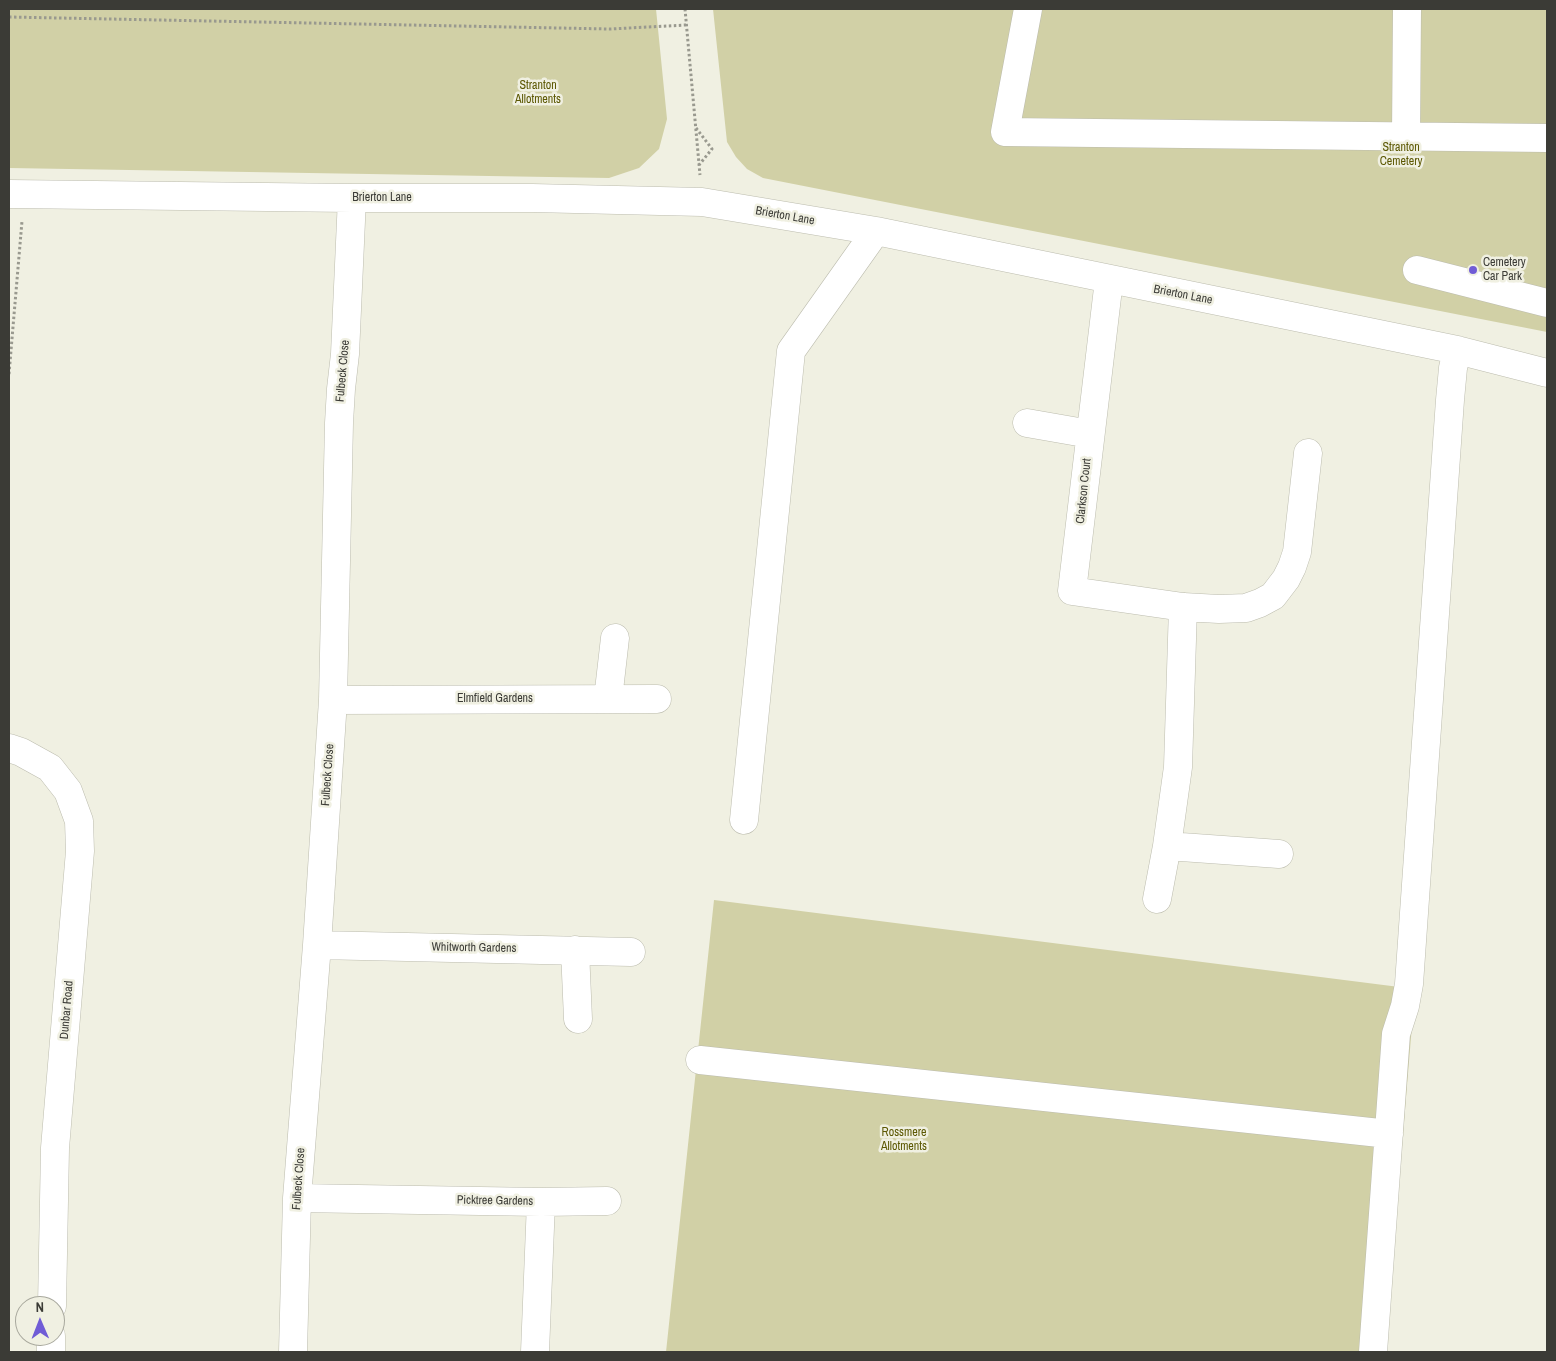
<!DOCTYPE html>
<html>
<head>
<meta charset="utf-8">
<style>
  body { margin:0 }
  #map { position:relative; width:1556px; height:1361px; overflow:hidden; background:#f0f0e2; font-family:"Archivo Narrow",sans-serif }
  canvas { display:block }
  .frame { position:absolute; inset:0; border:10px solid #3b3b36; pointer-events:none }
  .north { position:absolute; left:15px; top:1296px; width:50px; height:50px; box-sizing:border-box; background:#f0f0e2; border:1px solid #a8a89d; border-radius:50%; rotate:359deg; font-size:14px; font-weight:700; line-height:20px; text-align:center; color:#3b3b36 }
  .north::after { content:''; display:block; margin:auto; width:18px; height:22px; background:#705cd6; clip-path:polygon(50% 0,100% 100%,50% 72%,0 100%) }
</style>
</head>
<body>
<div id="map">
<canvas width="1556" height="1361"></canvas>
<div class="frame"></div>
<div class="north">N</div>
</div>
<script>
const ctx = document.querySelector('canvas').getContext('2d');
ctx.lineJoin = 'round';
function fill(path, color) { ctx.fillStyle = color; ctx.fill(path, 'evenodd'); }
const toPath = rows => new Path2D(rows.map(r => 'M' + r).join(''));
function strokePath(path, color, width, dash) { ctx.strokeStyle = color; ctx.lineWidth = width; ctx.lineCap = dash ? 'butt' : 'round'; ctx.setLineDash(dash || []); ctx.stroke(path); }
function label(font, color, halo, rows, align = 'center') {
  ctx.font = font + ' "Archivo Narrow",sans-serif'; ctx.lineWidth = 5; ctx.setLineDash([]); ctx.textBaseline = 'middle'; ctx.strokeStyle = halo; ctx.fillStyle = color; for (const [text, x, y, turn = 0] of rows) {
    ctx.save(); ctx.translate(x, y); ctx.rotate((+turn || 0) * Math.PI / 180); ctx.textAlign = isNaN(turn) ? turn : align; if (halo) ctx.strokeText(text, 0, 0); ctx.fillText(text, 0, 0); ctx.restore();
  }
}
fill(toPath([
  [9,9,656,9,667,119,659,149,639,168,609,178,9,168],
  [713,9,1547,9,1547,332,763,178,747,169,736,157,727,142],
  [714,900,1415,989,1385,1352,666,1352]
]), '#d1d0a6');
const minor = toPath([
  [1028,9,1005,132,1547,138],
  [1406,136,1407,9],
  [9,194,352,198,532,198,702,202,876,231,1457,350,1547,373],
  [1417,270,1547,303],
  [1109,280,1072,591,1183,607,1219,609,1246,608,1260,603,1273,596,1286,579,1292,567,1297,552,1308,453],
  [1027,423,1090,434],
  [1183,607,1178,767,1167,846,1279,854],
  [608,699,615,638],
  [333,700,657,699],
  [9,748,21,752,50,768,68,791,79,821,80,851,55,1148,52,1306],
  [744,820,791,351,876,231],
  [1157,899,1167,846],
  [317,945,631,952],
  [575,950,578,1019],
  [700,1060,1389,1134],
  [297,1198,541,1202,535,1352],
  [541,1202,607,1201],
  [51,1352,51,1336],
  [293,1352,297,1198,317,945,333,700,339,423,341,389,345,354,352,198],
  [1373,1352,1396,1034,1405,1006,1409,984,1450,400,1453,368,1457,350]
]);
strokePath(minor, '#bcbcae', 29);
strokePath(toPath([
  [685,9,700,175],
  [9,17,610,29,686,25],
  [696,128,712,149,699,165],
  [9,374,22,221]
]), '#99998f', 3, [2.5, 2.5]);
strokePath(minor, '#fff', 28);
for (const [x, y, r, color] of [
  [1473,270,5,"#705cd6"]
]) { const dot = new Path2D(); dot.arc(x, y, r, 0, 2 * Math.PI); ctx.fillStyle = color; ctx.fill(dot); strokePath(dot, '#f0f0e2', 2); }
label('12px', '#5c5803', '#f0f0e2', [
  ["Stranton",538,86],
  ["Allotments",538,100],
  ["Stranton",1401,148],
  ["Cemetery",1401,162],
  ["Rossmere",904,1133],
  ["Allotments",904,1147]
]);
label('12px', '#3b3b36', '#f0f0e2', [
  ["Brierton Lane",382,198],
  ["Brierton Lane",785,216,10],
  ["Brierton Lane",1183,295,11],
  ["Fulbeck Close",343,371,-85],
  ["Clarkson Court",1084,491,-84],
  ["Elmfield Gardens",495,699],
  ["Fulbeck Close",328,775,-86],
  ["Whitworth Gardens",474,948,1],
  ["Dunbar Road",67,1010,-85],
  ["Fulbeck Close",299,1179,-86],
  ["Picktree Gardens",495,1201,1]
]);
label('12px', '#3b3b36', '#f0f0e2', [
  ["Cemetery",1483,263],
  ["Car Park",1483,277]
], 'left');
</script>
</body>
</html>
